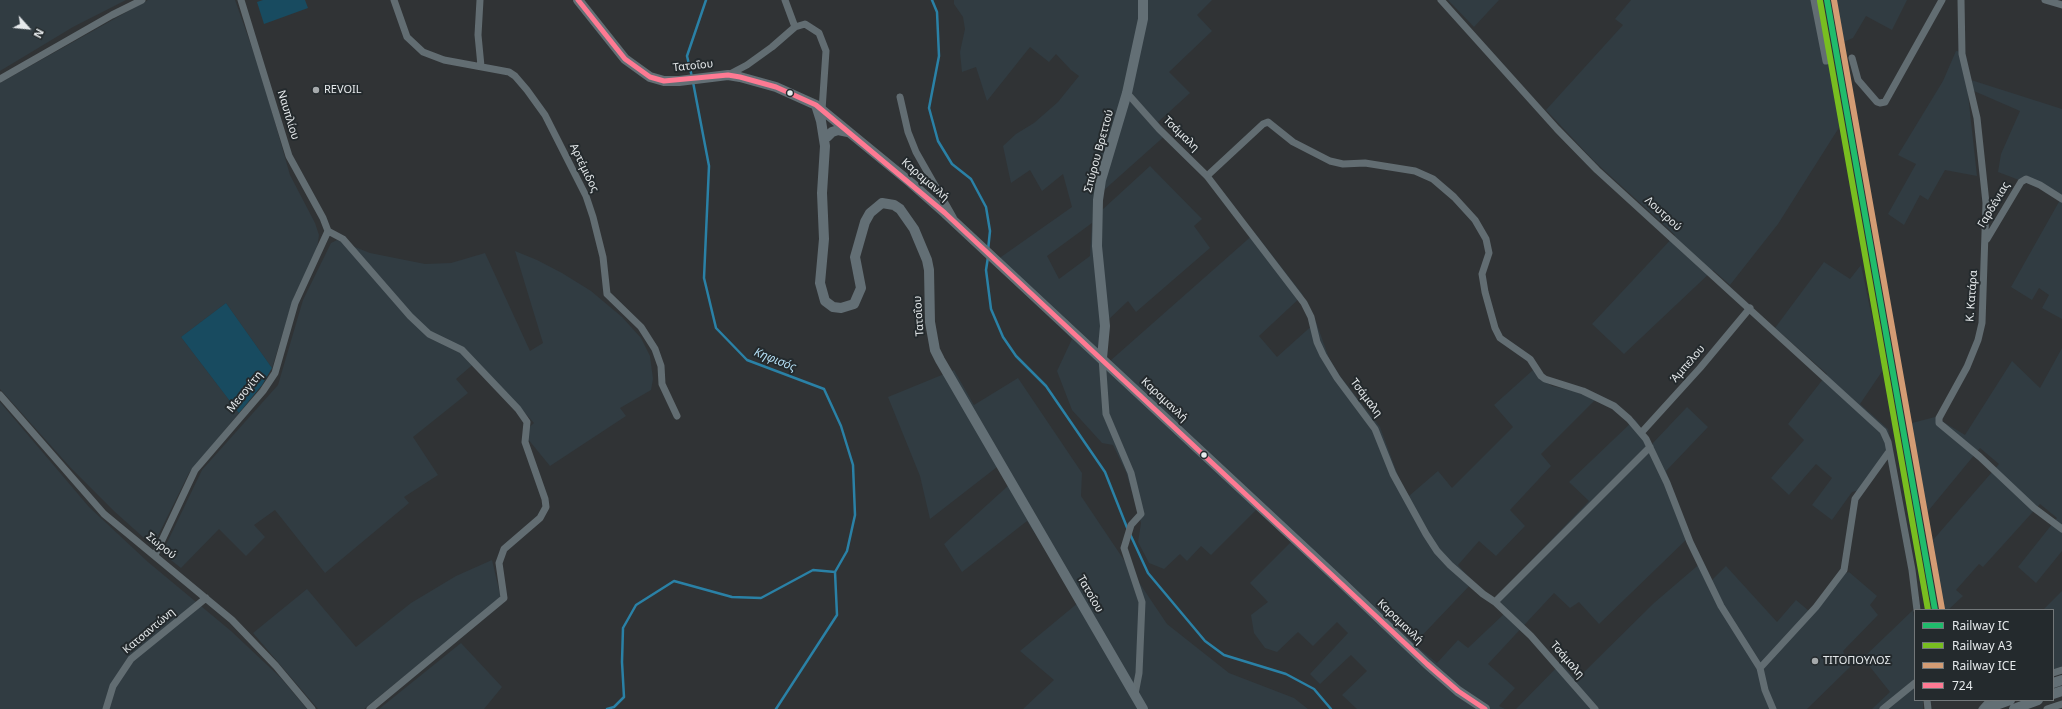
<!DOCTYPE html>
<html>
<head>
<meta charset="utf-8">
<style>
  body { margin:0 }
  #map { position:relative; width:2062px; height:709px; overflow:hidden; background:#303335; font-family:"Noto Sans",sans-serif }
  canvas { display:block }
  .legend { position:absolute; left:1914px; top:609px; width:140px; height:92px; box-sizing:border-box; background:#242a2d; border:1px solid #727779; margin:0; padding:5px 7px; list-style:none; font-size:12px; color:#e6eaec }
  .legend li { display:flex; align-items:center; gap:8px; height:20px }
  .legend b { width:20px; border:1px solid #727779 }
  .north { position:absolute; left:8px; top:8px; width:40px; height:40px; -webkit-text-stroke:3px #242a2d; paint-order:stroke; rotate:117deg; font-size:11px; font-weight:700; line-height:16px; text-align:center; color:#e6eaec }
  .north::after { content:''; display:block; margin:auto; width:14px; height:18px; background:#e6eaec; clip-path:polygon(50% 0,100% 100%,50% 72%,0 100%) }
</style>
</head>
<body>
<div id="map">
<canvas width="2062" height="709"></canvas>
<ul class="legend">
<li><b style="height:5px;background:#20bc6c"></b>Railway IC</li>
<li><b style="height:5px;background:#78be20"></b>Railway A3</li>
<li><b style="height:5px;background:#d39c74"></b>Railway ICE</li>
<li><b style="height:5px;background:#fe7a93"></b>724</li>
</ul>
<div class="north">N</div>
</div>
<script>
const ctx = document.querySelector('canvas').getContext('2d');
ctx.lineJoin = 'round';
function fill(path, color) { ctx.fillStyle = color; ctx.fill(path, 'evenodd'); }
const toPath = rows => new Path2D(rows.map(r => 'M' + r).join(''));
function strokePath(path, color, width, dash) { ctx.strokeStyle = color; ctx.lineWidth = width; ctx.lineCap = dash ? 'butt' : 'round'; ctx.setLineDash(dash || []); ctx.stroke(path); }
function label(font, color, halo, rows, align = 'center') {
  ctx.font = font + ' "Noto Sans",sans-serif'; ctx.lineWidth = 4; ctx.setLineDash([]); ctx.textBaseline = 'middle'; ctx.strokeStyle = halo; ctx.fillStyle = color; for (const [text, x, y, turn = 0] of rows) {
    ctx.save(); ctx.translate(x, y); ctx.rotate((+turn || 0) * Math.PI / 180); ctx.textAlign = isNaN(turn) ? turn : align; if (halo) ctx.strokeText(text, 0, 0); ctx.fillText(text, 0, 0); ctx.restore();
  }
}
fill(toPath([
  [0,0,126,0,73,27,0,71],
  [148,0,235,0,260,70,290,175,315,223,319,235,317,249,294,297,272,368,226,303,181,337,239,413,189,473,153,546,115,512,70,467,0,389,0,83],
  [954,0,1212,0,1197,15,1212,31,1169,72,1190,93,1158,122,1168,133,1103,191,1102,210,1150,166,1202,219,1194,226,1210,248,1136,312,1128,301,1107,321,1105,355,1110,361,1255,233,1303,295,1259,336,1277,357,1316,322,1329,358,1340,376,1380,427,1400,481,1409,496,1438,471,1452,488,1513,427,1494,405,1533,370,1540,378,1552,386,1574,391,1595,400,1541,454,1551,466,1510,510,1525,526,1496,556,1479,541,1458,565,1473,582,1414,644,1437,663,1458,640,1468,648,1504,614,1491,602,1589,501,1569,482,1635,419,1652,444,1687,407,1708,427,1666,471,1690,536,1599,624,1579,602,1570,608,1554,593,1488,664,1515,688,1499,706,1505,709,1357,709,1342,695,1367,671,1351,655,1320,684,1310,674,1348,633,1337,622,1313,646,1298,632,1277,652,1265,648,1254,633,1251,615,1268,602,1250,583,1297,536,1262,504,1211,555,1201,546,1187,561,1180,554,1164,569,1149,563,1138,542,1141,523,1126,472,1113,445,1102,443,1072,410,1057,371,1072,339,995,266,1001,257,1072,207,1063,174,1042,191,1030,170,1011,183,1003,146,1016,134,1034,123,1058,102,1079,76,1071,70,1056,54,1049,62,1030,47,987,101,976,67,962,72,960,52,965,29,963,17,954,4],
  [1092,223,1090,256,1059,279,1047,256],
  [1448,0,1499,0,1474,27],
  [1631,0,1818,0,1840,126,1778,224,1730,285,1713,270,1624,354,1592,324,1675,235,1594,161,1546,110,1623,25,1615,19],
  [1833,0,1907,0,1892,30,1866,16,1853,38,1841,43],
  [1956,51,1965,52,1971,80,2062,109,2062,319,2042,308,2049,295,2039,288,2032,300,2011,287,2060,200,2040,188,1998,172,2001,154,2020,111,1974,91,1968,94,1977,176,1945,170,1928,200,1920,195,1904,225,1888,214,1916,164,1898,155,1943,81],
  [337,240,370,253,425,264,451,263,485,253,530,351,543,343,515,251,537,260,562,273,591,291,622,317,641,338,650,356,653,379,651,390,620,408,626,416,550,466,523,433,534,423,477,361,456,379,468,393,413,437,438,475,404,497,409,503,325,573,275,510,254,525,265,537,246,556,219,529,181,568,162,553,202,470,278,385,303,300,331,243],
  [1824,262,1850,279,1861,265,1883,370,1860,404,1888,429,1893,452,1864,489,1852,492,1832,520,1812,505,1832,478,1816,464,1789,495,1771,478,1804,440,1788,424,1827,374,1775,328],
  [2062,348,2062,551,2036,583,2018,567,2057,518,2040,504,1983,567,1979,564,1956,590,1963,596,1948,610,1944,610,1933,540,1999,464,1980,448,1924,516,1908,424,1935,417,1965,435,2012,361,2040,388],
  [954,370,974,405,1018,378,1082,473,1081,496,1167,624,1229,673,1294,698,1308,709,1023,709,1054,680,1020,651,1079,602,1027,521,962,572,944,544,1010,484,997,467,930,519,920,476,888,397],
  [0,402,89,507,148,562,231,631,281,678,307,709,0,709],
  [492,560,501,598,364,709,318,709,253,633,307,589,356,647,411,603,456,576],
  [1703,561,1712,580,1726,566,1777,622,1796,600,1809,611,1837,576,1849,572,1877,596,1870,605,1878,615,1843,651,1850,667,1807,709,1516,709,1561,663,1576,680,1654,603],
  [2062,591,2062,666,2053,670,2053,610,2043,610],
  [1913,610,1915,623,1915,700,1923,700,1923,709,1872,709,1890,692,1863,658],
  [461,643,502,687,484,709,379,709]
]), '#313c42');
fill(toPath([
  [263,0,305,0,308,8,264,24,257,2],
  [226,303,272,368,262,385,239,413,181,337]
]), '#184b60');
strokePath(toPath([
  [932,0,937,12,939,56,929,108,938,141,952,164,971,179,986,207,990,231,988,250],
  [692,77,687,56,706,0],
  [693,82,709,166,704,278,716,328,747,360,824,389,841,426,853,465,855,515,847,551,835,572,837,615,776,709],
  [988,257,986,270,991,309,1003,337,1016,356,1046,386,1105,472,1128,530],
  [1130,534,1148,573,1205,641,1224,655,1286,674,1314,689,1331,709],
  [607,709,614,707,624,697,622,662,623,628,636,605,674,581,732,597,761,598,813,570,835,572]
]), '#2a81a6', 2.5);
strokePath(toPath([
  [241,0,289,156,323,218,328,231],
  [394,0,407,37,423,52,444,60,509,72,515,76,527,90,545,115,586,196,593,217,603,257,607,294,641,327,655,349,661,366,662,384,677,416],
  [480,0,478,35,481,66],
  [785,0,795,27],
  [1441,0,1557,129,1597,170,1883,431,1888,442,1912,570,1917,610],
  [1814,0,1826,61],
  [1961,0,1962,54,1977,118,1986,203,1982,323,1978,340,1967,367,1939,418,1939,423,1980,457,2034,508,2062,529],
  [2045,0,2062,5],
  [1852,58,1858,80,1877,102,1880,103,1885,102,1942,0],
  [728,75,747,65,772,47,795,27,805,24,819,33,826,51,822,110],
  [0,79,112,15,142,0],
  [1127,93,1159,129,1207,176,1304,303,1311,317,1317,342,1323,355,1337,378,1375,429,1393,474,1426,534,1437,551,1450,565,1483,594,1495,602,1531,636,1595,709],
  [900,97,908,132,916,152,953,217],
  [1207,176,1263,124,1268,122,1293,142,1330,161,1343,164,1365,163,1415,171,1433,179,1454,197,1475,220,1486,239,1489,253,1482,274,1485,292,1495,328,1500,338,1530,359,1541,376,1545,379,1583,391,1614,406,1629,419,1646,439,1667,483,1690,542,1721,606,1760,668,1765,690,1773,709],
  [328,231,343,239,410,316,429,334,462,350,518,409,527,422,525,442,545,499,546,507,540,518,504,549,499,563,504,598,370,709],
  [1987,239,2021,182,2026,179,2040,185,2062,199],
  [1102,358,1106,414,1131,473,1141,514,1131,525,1124,548,1142,602,1139,673,1135,694],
  [0,395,104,514,232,620,276,666,312,709],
  [1641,433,1700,368,1750,308],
  [155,555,195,470,263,391,275,373,295,303,328,231],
  [1495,602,1650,447],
  [1760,668,1816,607,1844,570,1855,499,1888,453],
  [2053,673,2062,670],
  [1927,700,1928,709],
  [106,709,113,686,131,659,206,598],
  [1883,709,1915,683],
  [1982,709,1990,700],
  [2047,709,2062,704]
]), '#626d72', 7);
strokePath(toPath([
  [578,0,625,59,650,77,664,81,679,81,728,75,740,77,776,87,816,105,911,183,945,213,1341,582,1427,664,1458,691,1485,709],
  [816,105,821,121,825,146,822,193,824,239,820,283,825,301,833,307,841,308,854,304,861,288,855,257,865,222,870,213,882,203,894,205,900,209,914,229,927,260,929,270,930,322,935,350,940,360,1143,709],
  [827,137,832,132,838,130,848,132],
  [1102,358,1105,326,1097,246,1098,200,1101,180,1127,93,1143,19,1143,0],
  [2053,683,2062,680],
  [2053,694,2062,691],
  [1985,709,2010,700],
  [2014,709,2038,700]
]), '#636f75', 10);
strokePath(toPath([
  [578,0,625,59,650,77,664,81,728,75,740,77,776,87,816,105,945,213,1427,664,1458,691,1485,709]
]), '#fe7a93', 5);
strokePath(toPath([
  [1827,0,1935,610]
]), '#20bc6c', 6);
strokePath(toPath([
  [1820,1,1928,610]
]), '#78be20', 6);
strokePath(toPath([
  [1834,0,1942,609]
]), '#d39c74', 6);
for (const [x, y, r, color] of [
  [316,90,4,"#a6aaac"],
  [790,93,3.5,"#e6eaec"],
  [1204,455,3.5,"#e6eaec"],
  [1815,661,4,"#a6aaac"]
]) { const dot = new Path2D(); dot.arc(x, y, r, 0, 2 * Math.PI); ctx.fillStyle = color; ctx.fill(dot); strokePath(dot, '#242a2d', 1.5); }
label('11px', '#e6eaec', '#242a2d', [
  ["Τατοΐου",693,66,-6],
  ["Ναυπλίου",288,115,73],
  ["Τσάμαλη",1181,134,44],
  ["Σπύρου Βρεττού",1099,151,-75],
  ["Αρτέμιδος",584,168,64],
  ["Καραμανλή",925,180,41],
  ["Γαρδένιας",1994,205,-59],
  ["Λουτρού",1663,214,42],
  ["Κ. Κατάρα",1972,296,-86],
  ["Τατοΐου",919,316,-94],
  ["Άμπελου",1688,364,-49],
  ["Μεσογίτη",245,392,-51],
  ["Τσάμαλη",1366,398,53],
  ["Καραμανλή",1164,400,43],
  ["Σωρού",161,546,39],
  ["Τατοΐου",1090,594,60],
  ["Καραμανλή",1400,622,44],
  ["Κατσαντώνη",149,631,-40],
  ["Τσάμαλη",1567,660,49]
]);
label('11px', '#e6eaec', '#242a2d', [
  ["REVOIL",324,90],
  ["ΤΙΤΟΠΟΥΛΟΣ",1823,661]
], 'left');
label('italic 12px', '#b2dcf2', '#242a2d', [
  ["Κηφισός",775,360,22]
]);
</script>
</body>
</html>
